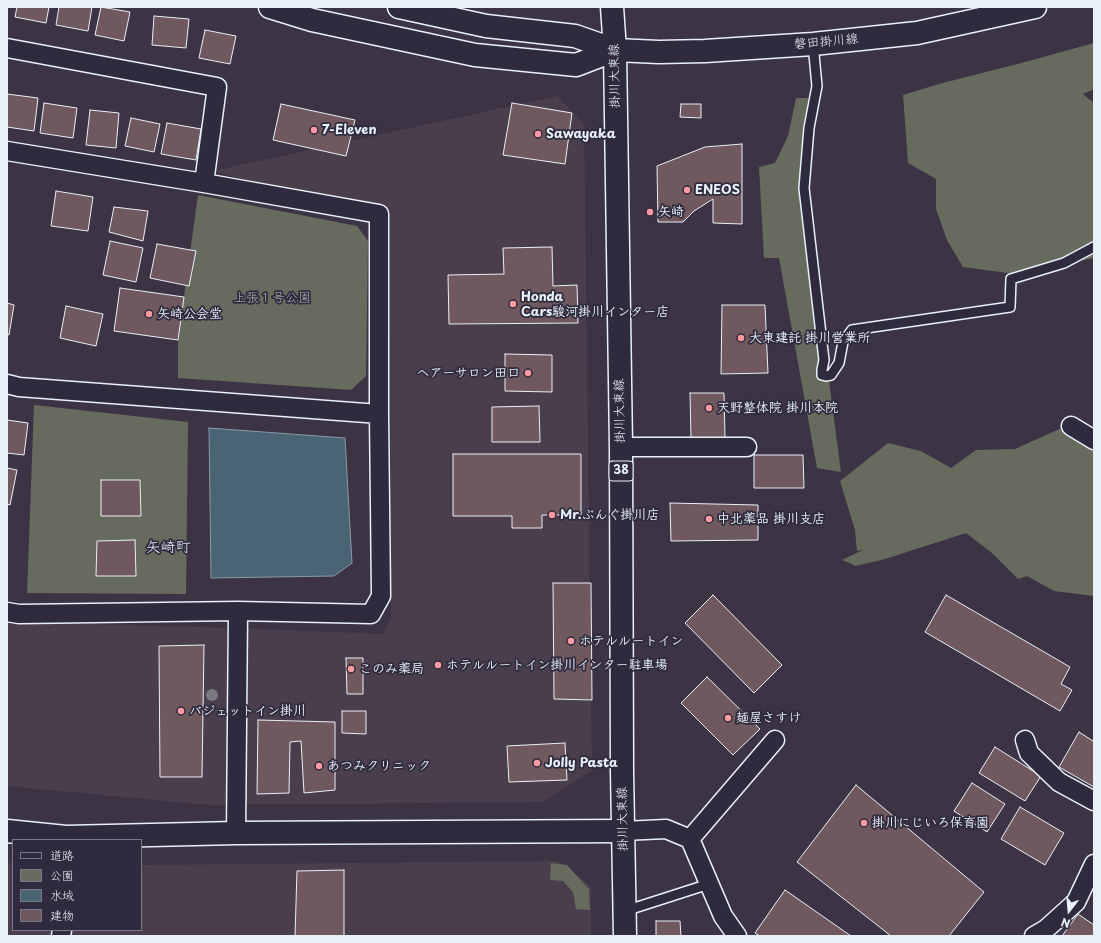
<!DOCTYPE html>
<html>
<head>
<meta charset="utf-8">
<style>
  body { margin:0 }
  #map { position:relative; width:1101px; height:943px; overflow:hidden; background:#3c3344; font-family:"Playpen Sans","Klee One",sans-serif }
  canvas { display:block }
  .frame { position:absolute; inset:0; border:8px solid #e8f1f8; pointer-events:none }
  .legend { position:absolute; left:12px; top:839px; width:130px; height:92px; box-sizing:border-box; background:#2f2a3d; border:1px solid #797a88; margin:0; padding:5px 7px; list-style:none; font-size:12px; color:#e8f1f8 }
  .legend li { display:flex; align-items:center; gap:8px; height:20px }
  .legend b { width:20px; border:1px solid #797a88 }
  .north { position:absolute; left:1049px; top:891px; width:40px; height:40px; -webkit-text-stroke:3px #2f2a3d; paint-order:stroke; rotate:196deg; font-size:11px; font-weight:700; line-height:16px; text-align:center; color:#e8f1f8 }
  .north::after { content:''; display:block; margin:auto; width:14px; height:18px; background:#e8f1f8; clip-path:polygon(50% 0,100% 100%,50% 72%,0 100%) }
</style>
</head>
<body>
<div id="map">
<canvas width="1101" height="943"></canvas>
<div class="frame"></div>
<ul class="legend">
<li><b style="height:5px;background:#2f2a3d"></b>道路</li>
<li><b style="height:11px;background:#676b5d"></b>公園</li>
<li><b style="height:11px;background:#4b6473"></b>水域</li>
<li><b style="height:11px;background:#6f595e"></b>建物</li>
</ul>
<div class="north">N</div>
</div>
<script>
const ctx = document.querySelector('canvas').getContext('2d');
ctx.lineJoin = 'round';
function fill(path, color) { ctx.fillStyle = color; ctx.fill(path, 'evenodd'); }
const toPath = rows => new Path2D(rows.map(r => 'M' + r).join(''));
function strokePath(path, color, width, dash) { ctx.strokeStyle = color; ctx.lineWidth = width; ctx.lineCap = dash ? 'butt' : 'round'; ctx.setLineDash(dash || []); ctx.stroke(path); }
function label(font, color, halo, rows, align = 'center') {
  ctx.font = font + ' "Playpen Sans","Klee One",sans-serif'; ctx.lineWidth = 3.5; ctx.setLineDash([]); ctx.textBaseline = 'middle'; ctx.strokeStyle = halo; ctx.fillStyle = color; for (const [text, x, y, turn = 0] of rows) {
    ctx.save(); ctx.translate(x, y); ctx.rotate((+turn || 0) * Math.PI / 180); ctx.textAlign = isNaN(turn) ? turn : align; if (halo) ctx.strokeText(text, 0, 0); ctx.fillText(text, 0, 0); ctx.restore();
  }
}
fill(toPath([
  [557,96,584,124,592,770,543,802,208,805,7,786,7,622,238,628,384,634,391,616,390,218,213,171],
  [558,861,591,886,591,936,7,936,7,863,13,863,13,930,141,930,141,865]
]), '#4b3e4c');
fill(toPath([
  [1094,43,1094,89,1083,94,1094,103,1094,258,1015,274,963,267,947,240,936,209,936,179,908,163,903,95,939,84,1025,62],
  [796,98,808,98,812,112,799,189,804,229,813,259,841,472,817,468,779,258,764,258,759,167,775,163,788,136],
  [198,195,357,226,368,241,366,376,351,390,178,378,178,340],
  [34,405,188,422,186,594,27,593],
  [1066,426,1094,449,1094,596,1054,591,1027,576,1018,579,992,553,966,533,885,559,856,566,842,560,863,550,857,551,855,530,840,481,888,443,921,451,951,468,976,450,1015,449],
  [551,863,567,865,589,889,590,910,576,909,573,892,563,881,550,880]
]), '#676b5d');
const water = toPath([
  [209,428,345,438,352,563,334,576,211,578,209,428]
]);
fill(water, '#4b6473');
strokePath(water, '#8a9ca8', 1);
const building = toPath([
  [17,7,49,7,46,23,15,17,17,7],
  [59,7,92,7,88,31,56,25,59,7],
  [101,7,130,12,124,41,95,35,101,7],
  [154,16,189,19,186,48,152,45,154,16],
  [205,30,236,36,230,64,199,58,205,30],
  [7,94,38,98,34,131,7,127,7,94],
  [44,103,77,108,73,138,40,133,44,103],
  [512,103,572,113,565,164,503,155,512,103],
  [281,104,355,120,346,156,273,140,281,104],
  [681,104,701,104,701,118,680,117,681,104],
  [90,110,119,113,116,148,86,145,90,110],
  [131,118,160,124,154,152,125,146,131,118],
  [167,123,201,129,196,160,161,154,167,123],
  [742,144,742,224,713,223,713,199,694,211,683,222,658,222,657,166,705,147,742,144],
  [56,191,93,197,88,231,51,226,56,191],
  [114,207,148,211,143,241,109,232,114,207],
  [110,241,143,248,136,282,103,275,110,241],
  [157,244,196,251,189,286,150,278,157,244],
  [552,247,553,286,577,285,578,323,449,324,448,275,504,274,503,248,552,247],
  [120,288,184,297,178,340,114,331,120,288],
  [7,303,14,305,9,335,7,334,7,303],
  [722,305,765,305,768,373,721,374,722,305],
  [66,306,103,314,96,346,60,338,66,306],
  [505,354,552,355,552,392,505,391,505,354],
  [690,393,724,393,725,438,691,439,690,393],
  [539,406,540,442,492,442,492,407,539,406],
  [7,420,28,423,24,455,7,453,7,420],
  [453,454,581,454,581,515,542,515,542,528,512,528,512,516,453,516,453,454],
  [754,455,803,455,804,488,754,488,754,455],
  [7,468,17,470,10,505,7,504,7,468],
  [101,480,140,480,141,516,101,516,101,480],
  [670,503,758,505,758,540,671,541,670,503],
  [135,540,136,576,96,576,97,541,135,540],
  [553,583,591,583,592,700,554,699,553,583],
  [713,595,782,665,754,693,685,623,713,595],
  [946,595,1070,667,1061,684,1072,690,1060,711,925,632,946,595],
  [204,645,202,777,160,777,159,646,204,645],
  [346,658,363,658,363,694,347,694,346,658],
  [707,677,760,729,733,755,681,703,707,677],
  [342,711,366,711,366,734,342,733,342,711],
  [258,720,335,722,335,790,304,793,301,741,290,742,289,793,257,794,258,720],
  [1079,732,1093,741,1094,739,1094,787,1059,767,1079,732],
  [565,743,567,780,509,782,507,746,565,743],
  [995,747,1041,776,1025,801,979,773,995,747],
  [972,783,1005,804,987,832,954,811,972,783],
  [856,785,984,892,949,936,891,936,797,862,856,785],
  [1020,807,1064,833,1045,865,1001,839,1020,807],
  [344,870,344,936,295,936,297,871,344,870],
  [785,890,851,936,760,936,755,933,785,890],
  [1078,914,1094,925,1094,936,1062,936,1078,914],
  [656,921,680,921,681,936,656,936,656,921]
]);
fill(building, '#6f595e');
strokePath(building, '#e8f1f8', 1);
const lane = toPath([
  [813,44,817,86,809,128,804,188,824,360,822,370,822,375,826,376,831,375,839,363,843,342,852,330,1010,307,1011,279,1064,263,1094,247],
  [625,911,709,884]
]);
const street = toPath([
  [7,48,217,87,204,183],
  [7,151,204,183,379,214,379,414,381,596,371,614,238,611,19,614,7,612],
  [7,384,19,387,379,414],
  [1071,426,1094,440],
  [621,447,747,447],
  [1025,740,1029,753,1059,782,1094,801],
  [623,831,666,829,690,839,723,916,737,936],
  [236,833,238,611],
  [690,839,775,740],
  [61,936,62,930],
  [1034,936,1046,929,1076,902,1094,864]
]);
const secondary = toPath([
  [270,7,312,20,475,55,576,65,615,50],
  [399,7,486,26,575,36,615,50,659,52,705,51,813,44,917,33,1035,7],
  [7,831,66,837,236,833,623,831]
]);
const primary = toPath([
  [612,7,615,50,621,447,622,771,625,936]
]);
strokePath(lane, '#e8f1f8', 12);
strokePath(street, '#e8f1f8', 21);
strokePath(secondary, '#e8f1f8', 25);
strokePath(primary, '#e8f1f8', 25);
strokePath(lane, '#2f2a3d', 9);
strokePath(street, '#2f2a3d', 18);
strokePath(secondary, '#2f2a3d', 22);
strokePath(primary, '#2f2a3d', 22);
ctx.fillStyle = '#7b7a80';
for (const [x, y] of [
  [212,695]
]) { ctx.beginPath(); ctx.arc(x, y, 6, 0, 2 * Math.PI); ctx.fill(); }
for (const [x, y, r, color] of [
  [314,130,4,"#ff9aa2"],
  [538,134,4,"#ff9aa2"],
  [687,190,4,"#ff9aa2"],
  [650,212,4,"#ff9aa2"],
  [513,304,4,"#ff9aa2"],
  [149,314,4,"#ff9aa2"],
  [741,338,4,"#ff9aa2"],
  [528,373,4,"#ff9aa2"],
  [709,408,4,"#ff9aa2"],
  [552,515,4,"#ff9aa2"],
  [709,519,4,"#ff9aa2"],
  [571,641,4,"#ff9aa2"],
  [438,665,4,"#ff9aa2"],
  [351,669,4,"#ff9aa2"],
  [181,711,4,"#ff9aa2"],
  [728,718,4,"#ff9aa2"],
  [537,763,4,"#ff9aa2"],
  [319,766,4,"#ff9aa2"],
  [864,823,4,"#ff9aa2"]
]) { const dot = new Path2D(); dot.arc(x, y, r, 0, 2 * Math.PI); ctx.fillStyle = color; ctx.fill(dot); strokePath(dot, '#2f2a3d', 1.5); }
for (const [x, y, w] of [
  [621,471,24]
]) { const box = new Path2D(); box.roundRect(x - w / 2, y - 10, w, 20, 3); ctx.fillStyle = '#2f2a3d'; ctx.fill(box); strokePath(box, '#e8f1f8', 1); }
label('bold 12px', '#e8f1f8', null, [
  ["38",621,471]
]);
label('13px', '#e8f1f8', '#2f2a3d', [
  ["磐田掛川線",826,42,-5],
  ["掛川大東線",615,76,-91],
  ["掛川大東線",620,411,-91],
  ["掛川大東線",623,819,-91]
]);
label('bold 13px', '#e8f1f8', '#2f2a3d', [
  ["7-Eleven",322,130],
  ["Sawayaka",546,134],
  ["ENEOS",695,190],
  ["矢崎",658,212],
  ["Honda",521,297],
  ["Cars駿河掛川インター店",521,312],
  ["矢崎公会堂",157,314],
  ["大東建託 掛川営業所",749,338],
  ["ヘアーサロン田口",520,373,"right"],
  ["天野整体院 掛川本院",717,408],
  ["Mr.ぶんぐ掛川店",560,515],
  ["中北薬品 掛川支店",717,519],
  ["ホテルルートイン",579,641],
  ["ホテルルートイン掛川インター駐車場",446,665],
  ["このみ薬局",359,669],
  ["バジェットイン掛川",189,711],
  ["麺屋さすけ",736,718],
  ["Jolly Pasta",545,763],
  ["あつみクリニック",327,766],
  ["掛川にじいろ保育園",872,823]
], 'left');
label('13px', '#aeb5b2', '#2f2a3d', [
  ["上張１号公園",272,298]
]);
label('15px', '#e8f1f8', '#2f2a3d', [
  ["矢崎町",168,548]
]);
</script>
</body>
</html>
